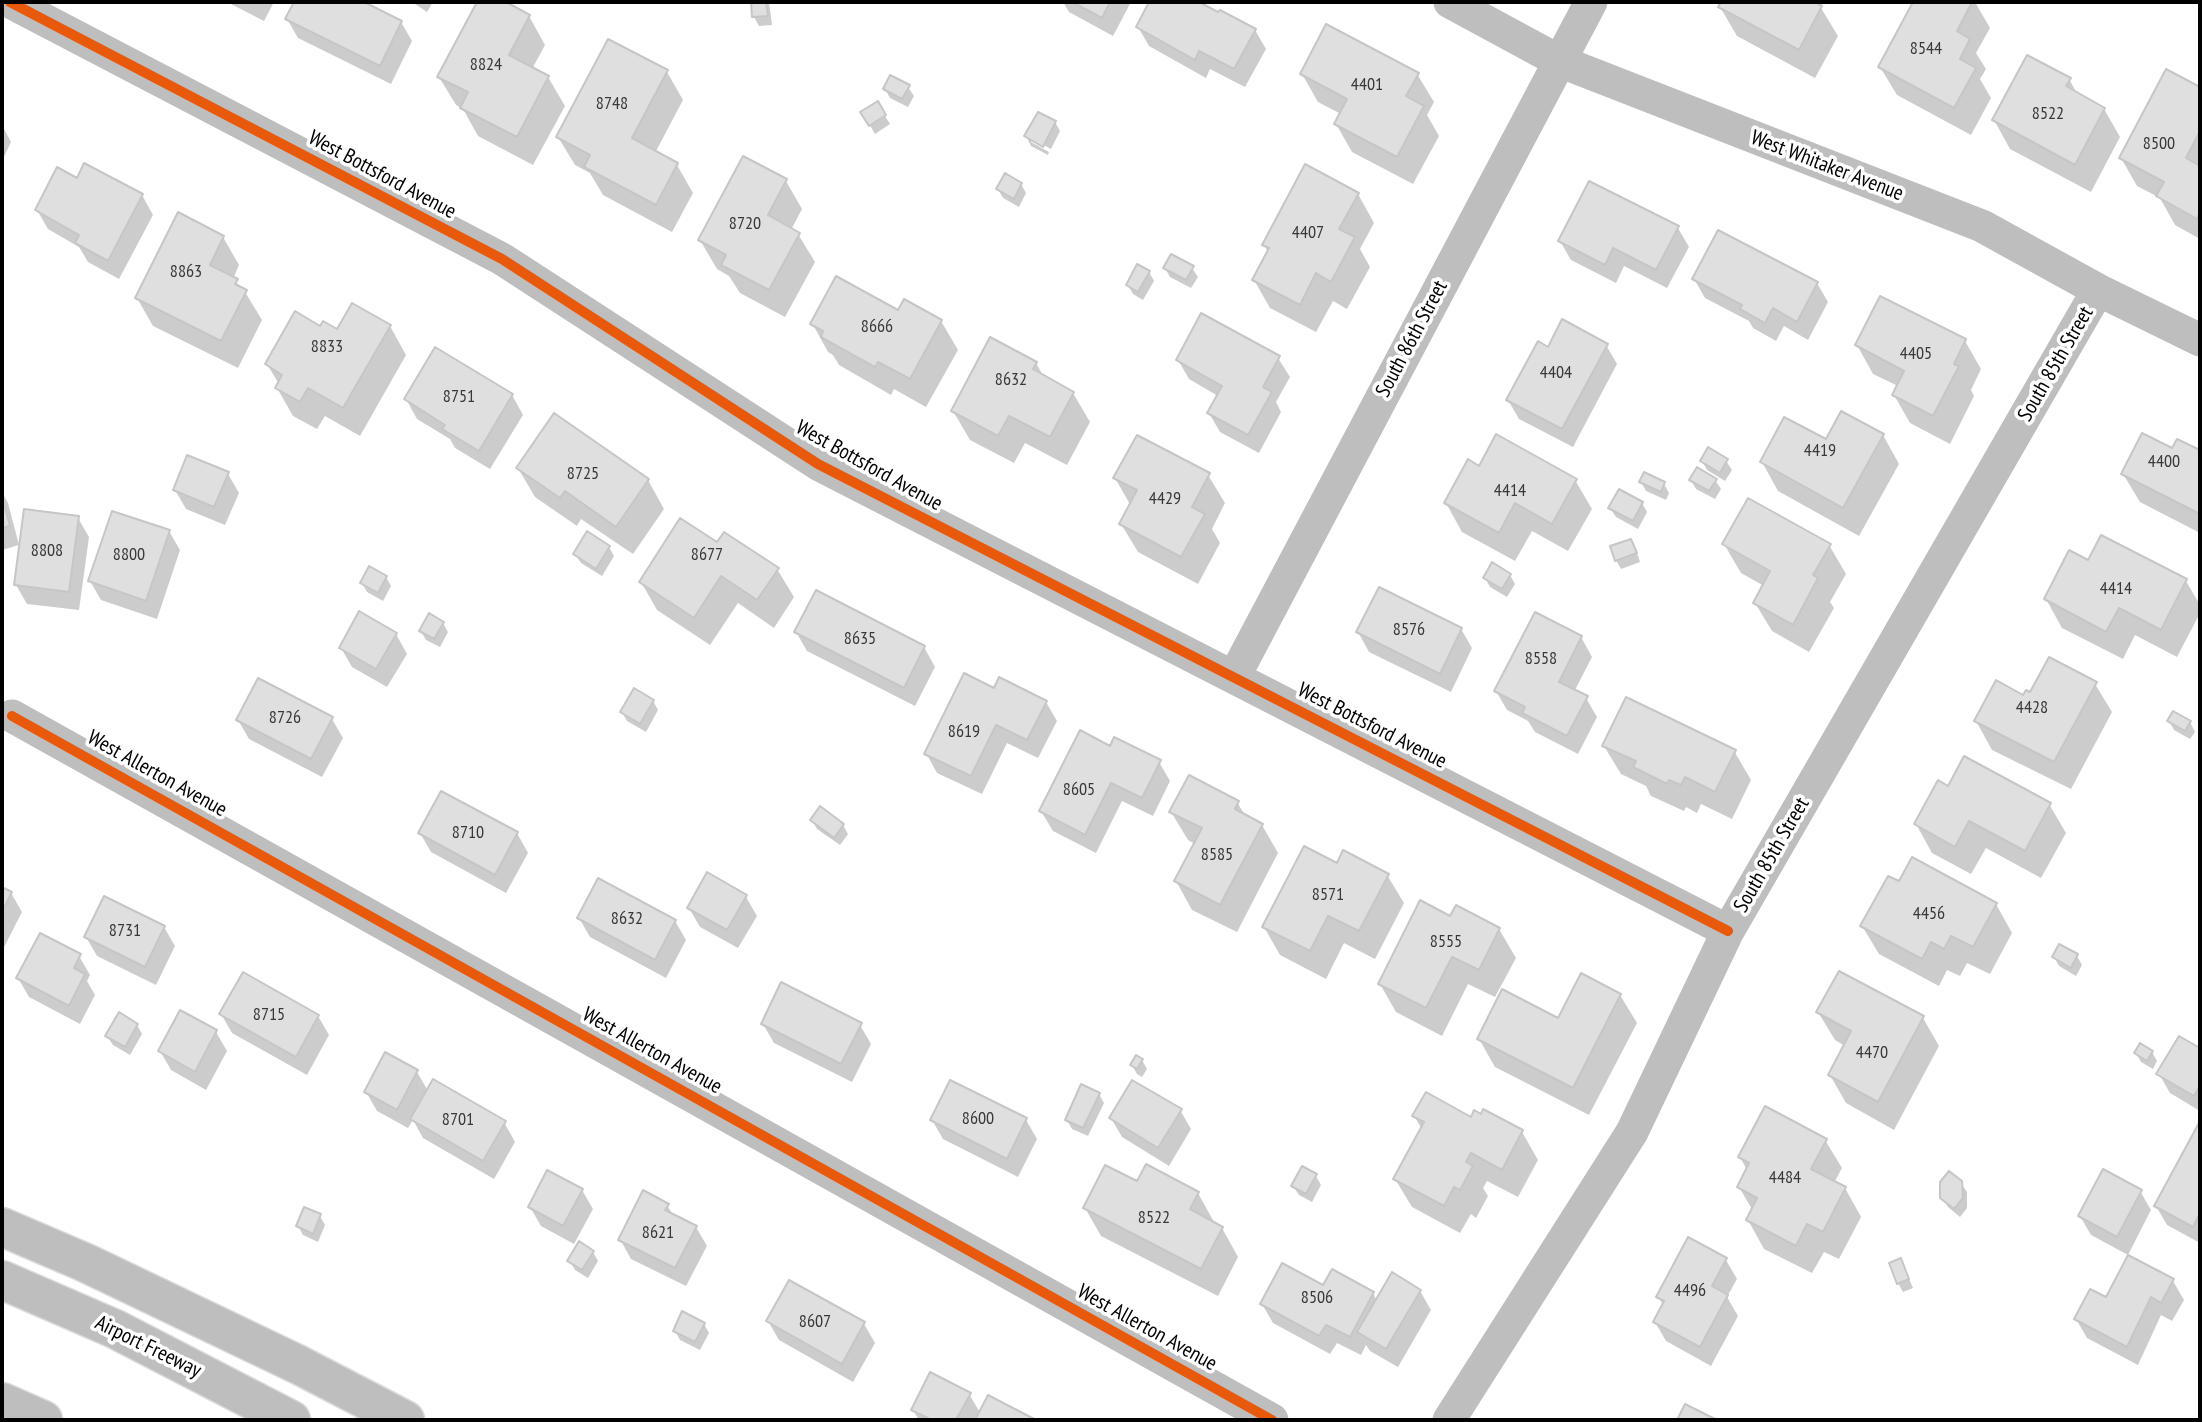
<!DOCTYPE html>
<html>
<head>
<meta charset="utf-8">
<style>
  body { margin:0 }
  #map { position:relative; width:2202px; height:1422px; overflow:hidden; background:#fff; font-family:"PT Sans Narrow",sans-serif }
  canvas { display:block }
  .frame { position:absolute; inset:0; border:4px solid #000; pointer-events:none }
</style>
</head>
<body>
<div id="map">
<canvas width="2202" height="1422"></canvas>
<div class="frame"></div>
</div>
<script>
const ctx = document.querySelector('canvas').getContext('2d');
ctx.lineJoin = 'round';
function fill(path, color) { ctx.fillStyle = color; ctx.fill(path, 'evenodd'); }
const toPath = rows => new Path2D(rows.map(r => 'M' + r).join(''));
function strokePath(path, color, width, dash) { ctx.strokeStyle = color; ctx.lineWidth = width; ctx.lineCap = dash ? 'butt' : 'round'; ctx.setLineDash(dash || []); ctx.stroke(path); }
function label(font, color, halo, rows, align = 'center') {
  ctx.font = font + ' "PT Sans Narrow",sans-serif'; ctx.lineWidth = 7; ctx.setLineDash([]); ctx.textBaseline = 'middle'; ctx.strokeStyle = halo; ctx.fillStyle = color; for (const [text, x, y, turn = 0] of rows) {
    ctx.save(); ctx.translate(x, y); ctx.rotate((+turn || 0) * Math.PI / 180); ctx.textAlign = isNaN(turn) ? turn : align; if (halo) ctx.strokeText(text, 0, 0); ctx.fillText(text, 0, 0); ctx.restore();
  }
}
fill(toPath([
  [227,2,274,2,264,21],
  [296,2,361,2,401,22,412,41,391,84,298,38,287,19],
  [412,2,433,2,427,12],
  [479,2,502,2,529,16,545,45,532,69,548,77,565,106,533,165,478,136,463,109,456,105,439,77],
  [753,2,769,2,772,25,759,26,754,17],
  [1063,2,1131,2,1113,36,1069,12],
  [1151,2,1195,2,1255,30,1266,49,1245,87,1210,69,1206,78,1149,46,1138,27],
  [1723,2,1815,2,1814,4,1821,8,1838,36,1815,78,1737,36,1720,7],
  [1915,2,1975,2,1990,28,1976,53,1986,69,1980,79,1991,98,1971,135,1897,95,1880,67],
  [667,72,683,100,655,153,677,165,693,193,672,232,603,195,590,173,575,165,558,137],
  [2167,72,2200,89,2200,239,2175,225,2160,198,2137,186,2121,158],
  [1302,74,1417,74,1434,102,1427,115,1439,136,1413,184,1352,152,1336,124,1341,114,1318,102],
  [2069,79,2078,95,2104,109,2120,137,2091,192,2010,149,1994,120],
  [908,87,914,96,908,107,890,98,885,89],
  [877,103,890,124,875,134,862,112],
  [1055,122,1060,131,1051,149,1031,138,1031,142,1049,152,1048,155,1031,146,1026,136],
  [2,125,11,142,2,161],
  [78,180,142,195,153,215,119,279,88,262,79,247,48,229,37,210],
  [786,181,802,209,791,230,798,234,815,262,785,317,740,293,729,276,717,269,700,240],
  [1021,184,1026,193,1019,207,1003,198,998,189],
  [1358,194,1374,223,1360,249,1370,267,1347,309,1333,301,1316,332,1270,308,1254,280,1268,252,1264,245],
  [1678,228,1689,247,1667,288,1624,266,1616,283,1571,260,1560,241],
  [223,237,239,265,233,279,245,292,262,320,238,368,153,326,137,298],
  [1165,268,1192,268,1198,277,1191,288,1170,277],
  [1149,272,1154,281,1143,300,1133,294,1128,285],
  [1694,279,1817,283,1828,302,1808,340,1784,326,1776,341,1753,328,1749,321,1705,298],
  [899,313,941,321,958,350,926,407,894,389,891,395,839,365,833,355,828,352,812,323],
  [390,326,406,355,360,436,325,416,317,429,293,416,277,388,279,384,267,364,321,328,337,331],
  [1965,341,1981,369,1971,390,1974,396,1950,444,1910,423,1894,395,1898,386,1873,374,1857,345],
  [1606,345,1617,364,1573,447,1519,419,1508,400,1548,349],
  [1278,358,1290,377,1276,402,1281,412,1259,453,1220,432,1209,413,1218,396,1189,379,1178,360],
  [1036,363,1044,377,1073,393,1090,422,1067,465,1025,443,1014,463,970,440,953,411],
  [512,395,523,415,490,469,455,448,450,439,417,419,406,399],
  [1883,435,1899,464,1859,536,1778,491,1762,462,1827,442],
  [2178,441,2200,452,2200,533,2140,502,2123,474,2173,450],
  [1702,461,1726,461,1732,470,1725,481,1707,470],
  [518,468,648,480,664,509,633,554,581,519,577,526,535,497],
  [1479,468,1575,480,1592,509,1568,551,1532,531,1515,561,1462,532,1446,503],
  [228,474,239,493,225,525,186,509,175,490],
  [1208,475,1225,503,1212,529,1220,543,1198,584,1138,552,1121,524,1131,506,1115,478],
  [1691,480,1715,480,1721,489,1715,499,1696,489],
  [1641,482,1664,484,1669,493,1666,500,1646,491],
  [2,492,8,503,19,545,2,550],
  [1642,503,1647,512,1638,529,1616,517,1610,508],
  [78,518,89,537,79,610,27,604,16,585],
  [169,531,180,550,157,619,101,600,90,581],
  [718,544,777,569,794,597,774,628,738,603,710,645,657,610,641,582],
  [1724,544,1829,545,1846,574,1830,602,1834,608,1809,652,1772,631,1755,603,1764,586,1741,573],
  [609,547,614,556,602,576,581,563,575,554],
  [1636,550,1640,562,1621,569,1616,560],
  [2089,562,2186,581,2200,605,2200,613,2177,657,2135,635,2123,659,2062,628,2046,599],
  [1510,575,1515,584,1507,597,1490,587,1485,578],
  [386,577,391,586,383,601,367,592,362,583],
  [443,623,448,632,440,647,426,640,421,631],
  [1461,629,1472,648,1451,692,1369,652,1358,632],
  [796,632,924,647,935,667,915,706,807,651],
  [396,634,407,654,387,687,352,667,341,648],
  [1581,637,1592,657,1574,692,1586,698,1597,717,1578,754,1535,732,1528,721,1507,710,1496,691],
  [2095,684,2112,712,2071,789,1992,750,1976,721,2031,694],
  [995,691,1046,702,1057,721,1038,758,1007,743,982,794,937,773,926,753],
  [653,701,658,710,646,732,627,721,622,712],
  [332,719,343,738,322,777,249,739,238,720],
  [2169,721,2190,722,2195,732,2190,739,2174,730],
  [1604,746,1734,751,1751,780,1732,819,1701,804,1697,813,1686,807,1684,811,1651,796,1646,786,1621,774],
  [1111,748,1159,762,1170,781,1153,816,1122,801,1096,853,1053,831,1041,811],
  [1949,788,2049,804,2066,833,2041,878,1986,848,1971,874,1932,853,1916,824],
  [1237,802,1246,817,1262,825,1278,853,1237,932,1192,910,1176,881,1195,844,1188,840,1171,812],
  [812,820,843,825,848,834,840,845,817,829],
  [420,833,517,833,528,853,506,893,431,852],
  [1337,866,1387,875,1404,903,1375,959,1344,943,1326,979,1280,955,1264,927],
  [1900,884,1996,904,2012,933,1990,974,1967,963,1960,976,1947,970,1939,986,1879,954,1862,926],
  [2,888,11,893,22,912,2,951],
  [746,897,757,916,738,948,700,927,689,908],
  [579,918,675,921,686,940,666,978,590,937],
  [1451,918,1499,929,1516,958,1495,997,1468,984,1442,1036,1396,1012,1380,984],
  [164,927,175,946,156,985,97,956,86,937],
  [2060,946,2077,956,2082,965,2076,976,2059,966,2054,957],
  [79,956,90,975,87,981,95,995,80,1024,29,997,18,978],
  [1620,995,1637,1023,1589,1115,1495,1067,1479,1039,1559,1020],
  [1818,1012,1923,1018,1939,1046,1894,1130,1846,1103,1830,1075,1845,1046,1835,1040],
  [221,1014,318,1016,329,1035,307,1075,232,1033],
  [763,1024,860,1025,871,1044,852,1082,774,1043],
  [137,1025,142,1034,130,1055,113,1045,107,1036],
  [216,1032,227,1051,206,1090,171,1070,160,1051],
  [2180,1038,2200,1050,2200,1111,2170,1093,2159,1074],
  [2152,1052,2157,1061,2153,1069,2141,1062,2136,1053],
  [1142,1060,1147,1069,1142,1077,1137,1074,1132,1065],
  [417,1072,428,1091,504,1122,515,1142,494,1179,423,1138,413,1120,408,1128,377,1111,366,1092],
  [1099,1094,1104,1103,1088,1136,1072,1129,1067,1120],
  [1180,1110,1191,1129,1169,1166,1122,1137,1111,1118],
  [1414,1116,1472,1119,1522,1132,1538,1160,1518,1197,1487,1181,1483,1188,1488,1196,1476,1218,1471,1214,1460,1233,1412,1207,1395,1179,1422,1129],
  [932,1120,1026,1120,1037,1139,1018,1177,943,1139],
  [2200,1124,2200,1243,2167,1225,2156,1206],
  [1825,1140,1842,1168,1834,1183,1845,1188,1861,1217,1839,1259,1824,1252,1812,1273,1764,1249,1748,1220,1753,1211,1739,1187,1747,1170,1740,1157],
  [1316,1176,1321,1185,1312,1202,1299,1195,1293,1186],
  [1961,1183,1967,1192,1967,1208,1960,1217,1948,1207,1942,1197],
  [1138,1184,1198,1193,1214,1222,1213,1223,1222,1228,1238,1257,1218,1296,1101,1236,1085,1208],
  [582,1190,593,1209,574,1244,541,1226,530,1207],
  [2140,1191,2151,1210,2128,1255,2091,1235,2080,1216],
  [667,1205,673,1215,696,1227,707,1246,686,1286,631,1259,620,1239],
  [320,1216,325,1225,318,1242,303,1235,298,1226],
  [593,1252,598,1261,588,1278,575,1270,570,1261],
  [1726,1260,1737,1279,1727,1297,1738,1316,1711,1366,1666,1341,1655,1322,1664,1306,1658,1297],
  [1901,1260,1913,1288,1903,1292,1898,1283],
  [2173,1281,2184,1300,2172,1321,2161,1315,2138,1365,2087,1338,2076,1319,2107,1300],
  [1324,1288,1373,1293,1377,1301,1420,1291,1431,1310,1398,1367,1370,1351,1366,1345,1361,1355,1337,1343,1330,1354,1273,1323,1262,1304],
  [768,1321,864,1324,875,1343,853,1382,779,1340],
  [704,1324,709,1333,700,1350,680,1340,675,1331],
  [969,1394,981,1414,989,1397,1033,1420,919,1420,913,1410]
]), '#0003');
const building = toPath([
  [294,2,364,2,402,21,380,66,285,19,294,2],
  [477,2,506,2,530,15,509,55,549,76,517,137,460,108,468,92,437,77,477,2],
  [751,2,766,2,768,16,752,17,751,2],
  [1072,2,1110,2,1102,18,1072,2],
  [1149,2,1199,2,1218,12,1220,10,1256,29,1234,69,1199,51,1195,60,1136,27,1149,2],
  [1721,2,1814,2,1822,6,1799,50,1718,7,1721,2],
  [1913,2,1972,2,1957,31,1970,39,1960,59,1976,68,1954,108,1878,67,1913,2],
  [1326,24,1419,73,1406,96,1424,106,1397,157,1334,124,1347,99,1300,74,1326,24],
  [608,39,668,70,632,138,678,163,656,205,584,167,590,155,556,137,608,39],
  [2027,55,2071,78,2066,86,2105,108,2075,165,1992,120,2027,55],
  [2166,69,2200,87,2200,131,2186,158,2200,166,2200,213,2197,219,2156,196,2164,182,2119,158,2166,69],
  [890,75,910,85,902,99,883,89,890,75],
  [878,101,886,115,869,126,860,112,878,101],
  [1038,112,1056,121,1043,147,1024,136,1038,112],
  [743,156,787,179,768,215,800,233,769,290,721,265,726,255,698,240,743,156],
  [84,163,143,194,108,261,75,243,79,235,35,210,57,167,77,178,84,163],
  [1305,164,1359,193,1339,229,1355,237,1331,282,1316,273,1300,305,1252,280,1269,248,1262,245,1305,164],
  [1005,173,1022,183,1014,199,996,189,1005,173],
  [1589,181,1679,226,1656,270,1613,248,1605,265,1558,241,1589,181],
  [178,212,224,236,210,265,238,279,235,284,247,290,221,341,135,298,178,212],
  [1718,230,1818,282,1797,322,1773,308,1765,323,1740,309,1742,305,1692,279,1718,230],
  [1171,254,1194,266,1186,280,1163,268,1171,254],
  [1137,264,1150,271,1138,292,1126,285,1137,264],
  [836,276,898,310,904,299,942,320,910,379,878,362,875,367,821,337,823,331,810,324,836,276],
  [1880,296,1966,339,1954,364,1959,366,1933,416,1892,395,1904,371,1855,345,1880,296],
  [352,303,391,325,343,408,308,388,300,402,275,388,282,375,265,364,295,311,320,326,323,321,337,329,352,303],
  [1201,313,1280,356,1263,387,1272,392,1248,435,1207,413,1222,386,1176,360,1201,313],
  [1562,319,1608,344,1562,429,1506,400,1538,341,1548,347,1562,319],
  [990,337,1037,362,1033,369,1074,392,1050,437,1009,416,998,436,951,411,990,337],
  [435,347,513,394,479,451,442,429,445,425,404,399,435,347],
  [1841,411,1884,434,1843,508,1760,462,1784,417,1826,439,1841,411],
  [554,413,649,479,616,527,565,491,560,498,516,468,554,413],
  [2142,433,2172,448,2177,439,2200,450,2200,514,2121,474,2142,433],
  [1496,434,1577,479,1552,524,1515,503,1499,533,1444,503,1468,459,1479,466,1496,434],
  [1137,435,1210,473,1192,507,1205,514,1181,557,1119,524,1137,490,1113,478,1137,435],
  [1708,447,1728,459,1720,473,1700,461,1708,447],
  [187,455,229,472,214,507,173,490,187,455],
  [1697,467,1717,479,1709,491,1689,480,1697,467],
  [1644,472,1665,482,1661,492,1639,482,1644,472],
  [1619,489,1643,502,1633,521,1608,508,1619,489],
  [2,497,10,526,2,528,2,497],
  [1748,498,1831,544,1813,575,1818,578,1793,625,1753,603,1770,571,1722,544,1748,498],
  [24,509,79,516,69,592,14,585,24,509],
  [112,511,170,530,146,601,88,581,112,511],
  [680,518,717,542,724,532,779,568,757,600,721,576,694,618,639,582,680,518],
  [587,531,610,546,596,569,573,554,587,531],
  [2101,535,2187,579,2161,630,2119,608,2106,632,2044,599,2069,550,2088,560,2101,535],
  [1631,539,1637,553,1615,561,1610,546,1631,539],
  [1492,562,1511,574,1502,589,1483,578,1492,562],
  [369,566,387,576,378,593,360,583,369,566],
  [1379,587,1462,628,1440,674,1356,632,1379,587],
  [816,590,925,646,904,688,794,632,816,590],
  [359,611,397,633,376,669,339,648,359,611],
  [1535,612,1582,636,1559,682,1588,696,1567,736,1522,713,1525,707,1494,691,1535,612],
  [429,613,444,622,434,639,419,631,429,613],
  [2049,657,2097,682,2054,762,1974,721,1996,680,2023,695,2026,690,2030,692,2049,657],
  [964,673,994,688,999,677,1047,701,1027,740,996,725,971,776,924,754,964,673],
  [258,678,333,717,311,759,236,720,258,678],
  [634,688,654,700,640,724,620,712,634,688],
  [1626,697,1736,750,1715,792,1685,777,1681,785,1669,780,1667,784,1633,767,1636,761,1602,746,1626,697],
  [2173,711,2191,721,2185,731,2167,721,2173,711],
  [1080,730,1110,746,1114,737,1161,760,1142,798,1111,783,1085,835,1039,811,1080,730],
  [1964,756,2051,803,2025,851,1969,821,1955,847,1914,824,1938,780,1948,786,1964,756],
  [1189,775,1239,801,1235,809,1263,824,1220,905,1174,881,1202,828,1169,812,1189,775],
  [441,791,518,832,495,875,418,833,441,791],
  [820,806,844,824,834,838,810,820,820,806],
  [1304,846,1337,863,1343,850,1389,874,1359,931,1328,916,1310,951,1262,927,1304,846],
  [1912,857,1997,903,1973,947,1951,936,1944,949,1931,942,1922,959,1860,926,1888,876,1899,881,1912,857],
  [707,872,747,895,727,930,687,908,707,872],
  [598,878,676,920,655,960,577,918,598,878],
  [2,887,12,892,2,912,2,887],
  [104,896,165,926,145,967,84,937,104,896],
  [1420,900,1450,916,1456,905,1500,928,1479,970,1452,957,1426,1008,1378,984,1420,900],
  [40,933,81,954,74,968,85,974,69,1006,16,978,40,933],
  [2059,944,2078,954,2071,968,2052,957,2059,944],
  [1839,971,1924,1016,1878,1102,1828,1075,1851,1031,1816,1012,1839,971],
  [243,972,319,1015,296,1057,219,1014,243,972],
  [1581,973,1621,994,1573,1088,1477,1039,1502,989,1558,1018,1581,973],
  [781,982,862,1023,841,1064,761,1024,781,982],
  [180,1010,217,1030,195,1072,158,1051,180,1010],
  [119,1012,138,1024,125,1047,105,1036,119,1012],
  [2179,1036,2200,1048,2200,1086,2194,1096,2156,1074,2179,1036],
  [2140,1043,2153,1051,2147,1061,2134,1053,2140,1043],
  [385,1052,418,1070,397,1110,364,1092,385,1052],
  [1136,1055,1143,1059,1137,1069,1130,1065,1136,1055],
  [433,1079,506,1121,483,1161,410,1119,433,1079],
  [950,1080,1027,1118,1007,1159,930,1120,950,1080],
  [1132,1080,1182,1109,1158,1148,1109,1118,1132,1080],
  [1081,1084,1100,1093,1083,1128,1065,1120,1081,1084],
  [1426,1092,1471,1117,1474,1110,1481,1114,1483,1109,1523,1130,1502,1170,1471,1153,1466,1162,1473,1166,1460,1190,1454,1187,1444,1206,1393,1179,1424,1122,1412,1116,1426,1092],
  [1765,1106,1827,1139,1811,1169,1846,1187,1823,1232,1807,1224,1796,1246,1746,1220,1757,1198,1737,1187,1749,1163,1738,1157,1765,1106],
  [2200,1121,2200,1213,2193,1227,2154,1206,2200,1121],
  [1146,1164,1199,1192,1190,1209,1223,1227,1201,1269,1083,1208,1105,1165,1137,1181,1146,1164],
  [1302,1166,1317,1174,1306,1194,1291,1186,1302,1166],
  [2103,1169,2142,1190,2117,1237,2078,1216,2103,1169],
  [547,1170,583,1189,563,1226,528,1207,547,1170],
  [1949,1171,1962,1181,1963,1198,1954,1209,1940,1198,1940,1182,1949,1171],
  [643,1190,669,1204,665,1210,697,1226,675,1268,618,1240,643,1190],
  [304,1207,321,1214,313,1234,296,1226,304,1207],
  [1688,1237,1727,1258,1712,1286,1728,1295,1700,1347,1653,1322,1664,1301,1656,1297,1688,1237],
  [579,1241,594,1251,582,1270,567,1261,579,1241],
  [2128,1255,2174,1279,2161,1303,2151,1297,2127,1347,2074,1319,2090,1289,2106,1297,2128,1255],
  [1901,1258,1909,1279,1897,1284,1889,1263,1901,1258],
  [1282,1263,1323,1285,1332,1269,1374,1292,1350,1337,1326,1325,1319,1336,1260,1304,1282,1263],
  [1392,1272,1421,1290,1386,1349,1357,1332,1392,1272],
  [789,1280,865,1322,842,1364,766,1321,789,1280],
  [682,1311,705,1323,695,1342,673,1331,682,1311],
  [930,1372,971,1393,956,1420,932,1420,911,1410,930,1372],
  [988,1395,1036,1420,975,1420,988,1395],
  [1685,1404,1717,1420,1677,1420,1685,1404]
]);
fill(building, '#dfdfdf');
strokePath(building, '#c6c6c6', 2);
const highway = toPath([
  [2,1227,86,1263,299,1365,405,1420],
  [2,1280,115,1329,291,1420],
  [2,1402,43,1420]
]);
strokePath(highway, '#dbdbdb', 41);
strokePath(toPath([
  [10,2,502,259,818,464,1728,931],
  [1450,2,1559,61,1982,226,2098,290,2200,340],
  [1234,677,1591,2],
  [12,716,1272,1420],
  [1449,1420,1632,1132,1728,931,2098,290]
]), '#bebebe', 33);
strokePath(highway, '#bebebe', 38);
strokePath(toPath([
  [10,2,502,259,818,464,1728,931],
  [12,716,1272,1420]
]), '#e8590c', 10);
label('18px', '#383838', null, [
  ["8544",1926,49],
  ["8824",486,65],
  ["4401",1367,85],
  ["8748",612,104],
  ["8522",2048,114],
  ["8500",2159,144],
  ["8720",745,224],
  ["4407",1308,233],
  ["8863",186,272],
  ["8666",877,327],
  ["8833",327,347],
  ["4405",1916,354],
  ["4404",1556,373],
  ["8632",1011,380],
  ["8751",459,397],
  ["4419",1820,451],
  ["4400",2164,462],
  ["8725",583,474],
  ["4414",1510,491],
  ["4429",1165,499],
  ["8808",47,551],
  ["8800",129,555],
  ["8677",707,555],
  ["4414",2116,589],
  ["8576",1409,630],
  ["8635",860,639],
  ["8558",1541,659],
  ["4428",2032,708],
  ["8726",285,718],
  ["8619",964,732],
  ["8605",1079,790],
  ["8710",468,833],
  ["8585",1217,855],
  ["8571",1328,895],
  ["4456",1929,914],
  ["8632",627,919],
  ["8731",125,931],
  ["8555",1446,942],
  ["8715",269,1015],
  ["4470",1872,1053],
  ["8600",978,1119],
  ["8701",458,1120],
  ["4484",1785,1178],
  ["8522",1154,1218],
  ["8621",658,1233],
  ["4496",1690,1291],
  ["8506",1317,1298],
  ["8607",815,1322]
]);
label('21px', '#000', '#fff', [
  ["West Whitaker Avenue",1827,166,21],
  ["West Bottsford Avenue",382,175,28],
  ["South 86th Street",1412,339,-62],
  ["South 85th Street",2056,364,-60],
  ["West Bottsford Avenue",869,466,29],
  ["West Bottsford Avenue",1372,726,27],
  ["West Allerton Avenue",157,774,29],
  ["South 85th Street",1772,855,-60],
  ["West Allerton Avenue",652,1051,29],
  ["West Allerton Avenue",1147,1328,29],
  ["Airport Freeway",148,1347,26]
]);
</script>
</body>
</html>
